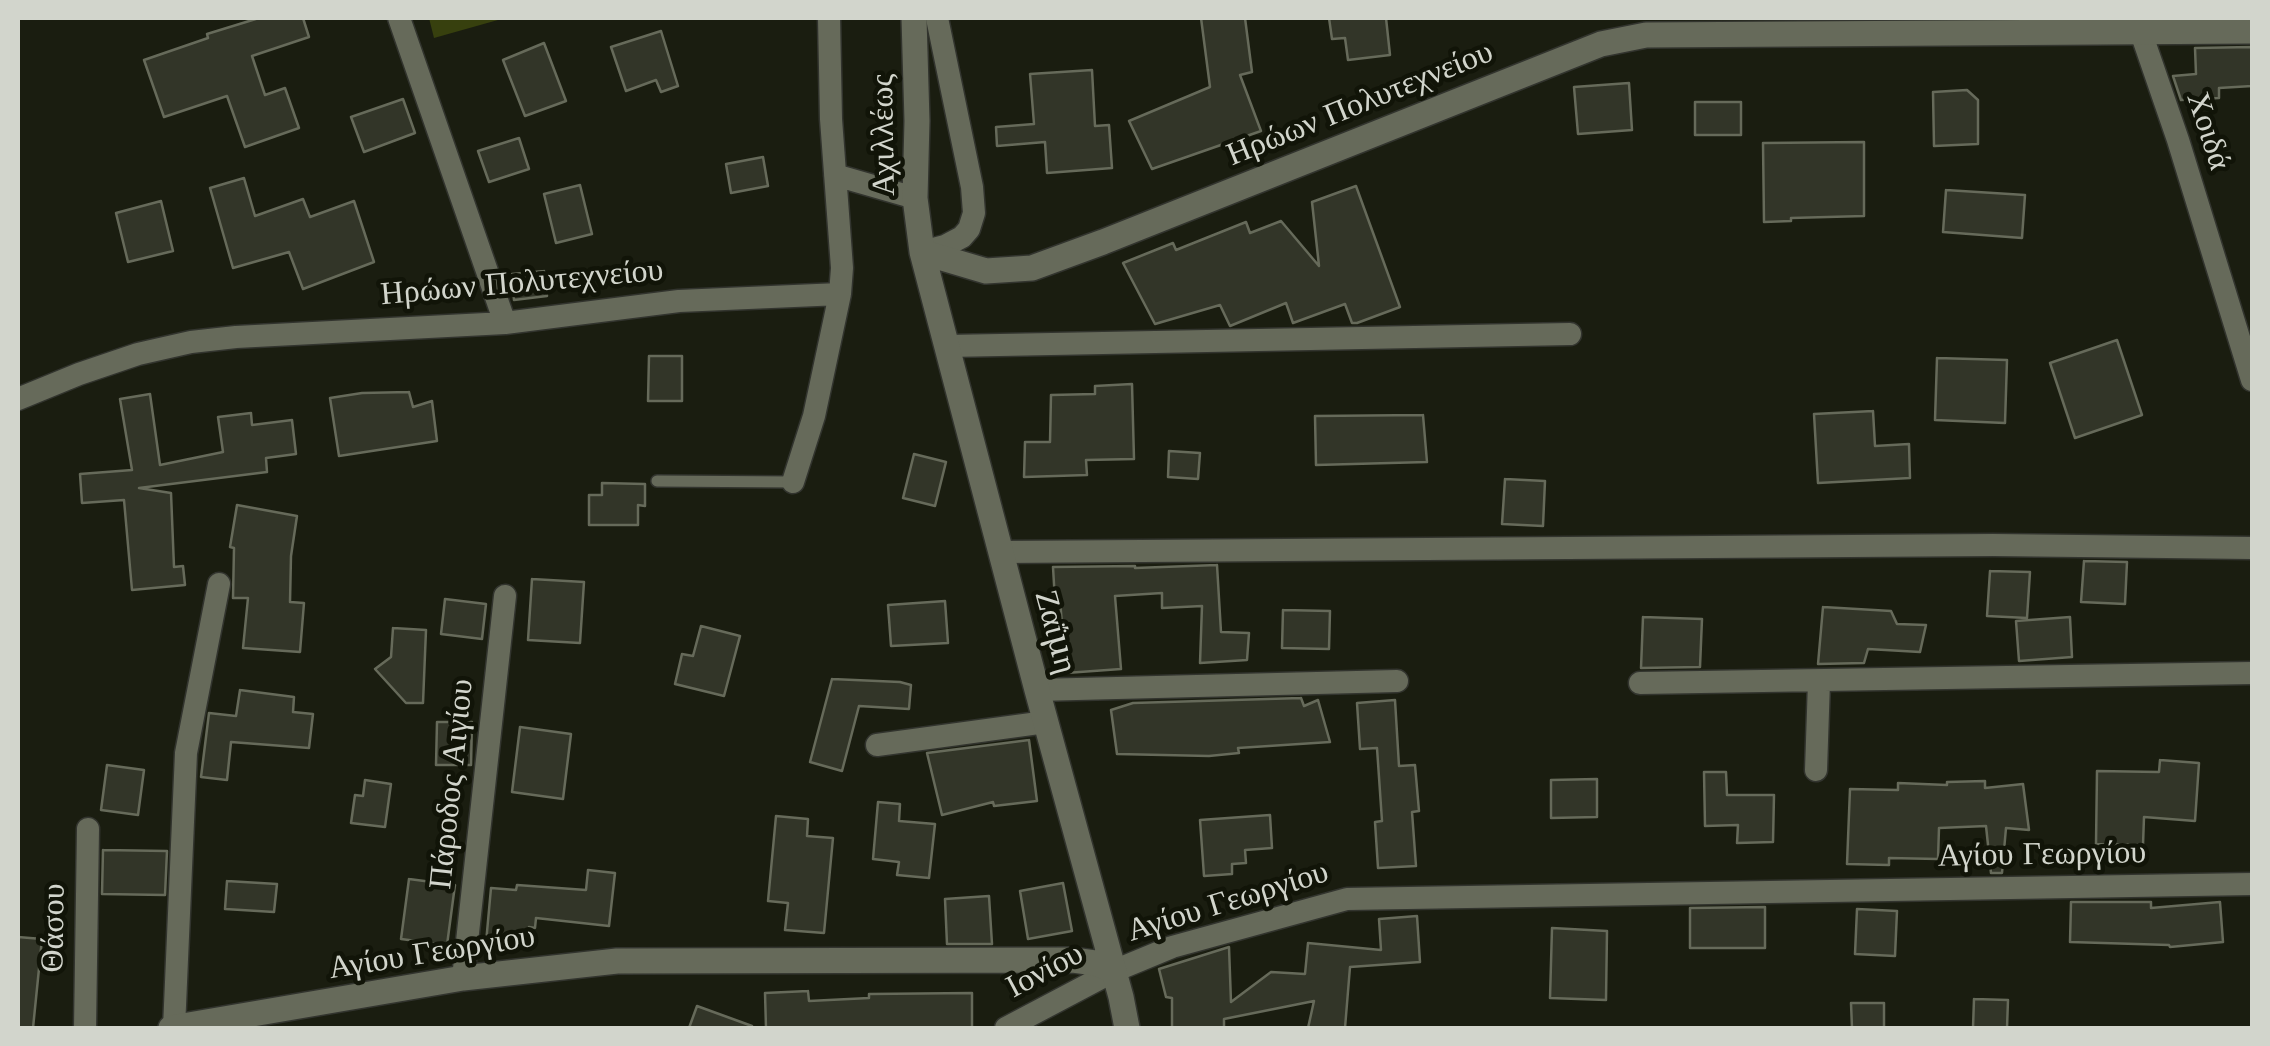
<!DOCTYPE html>
<html>
<head>
<meta charset="utf-8">
<style>
  body { margin:0 }
  #map { position:relative; width:2270px; height:1046px; overflow:hidden; background:#1a1d10; font-family:"Libre Baskerville",serif }
  canvas { display:block }
  .frame { position:absolute; inset:0; border:20px solid #d2d5cc; pointer-events:none }
</style>
</head>
<body>
<div id="map">
<canvas width="2270" height="1046"></canvas>
<div class="frame"></div>
</div>
<script>
const ctx = document.querySelector('canvas').getContext('2d');
ctx.lineJoin = 'round';
function fill(path, color) { ctx.fillStyle = color; ctx.fill(path, 'evenodd'); }
const toPath = rows => new Path2D(rows.map(r => 'M' + r).join(''));
function strokePath(path, color, width, dash) { ctx.strokeStyle = color; ctx.lineWidth = width; ctx.lineCap = dash ? 'butt' : 'round'; ctx.setLineDash(dash || []); ctx.stroke(path); }
function label(font, color, halo, rows, align = 'center') {
  ctx.font = font + ' "Libre Baskerville",serif'; ctx.lineWidth = 9; ctx.setLineDash([]); ctx.textBaseline = 'middle'; ctx.strokeStyle = halo; ctx.fillStyle = color; for (const [text, x, y, turn = 0] of rows) {
    ctx.save(); ctx.translate(x, y); ctx.rotate((+turn || 0) * Math.PI / 180); ctx.textAlign = isNaN(turn) ? turn : align; if (halo) ctx.strokeText(text, 0, 0); ctx.fillText(text, 0, 0); ctx.restore();
  }
}
fill(toPath([
  [429,18,505,18,434,38]
]), '#37400e');
const building = toPath([
  [259,18,303,18,309,37,252,56,265,95,285,88,299,128,245,147,227,96,164,117,144,60,208,38,207,34,259,18],
  [1201,18,1245,18,1252,72,1240,75,1261,131,1152,169,1129,121,1210,87,1201,18],
  [1329,18,1386,18,1390,55,1348,60,1345,38,1332,39,1329,18],
  [661,31,678,86,661,92,656,80,626,91,611,47,661,31],
  [544,43,566,101,525,116,503,60,544,43],
  [2252,47,2252,86,2219,88,2219,98,2181,100,2173,76,2196,74,2195,48,2252,47],
  [1092,70,1095,126,1109,125,1112,168,1047,173,1045,142,997,146,996,127,1034,124,1030,74,1092,70],
  [1629,83,1632,130,1578,134,1574,87,1629,83],
  [1967,90,1978,100,1978,144,1934,146,1933,92,1967,90],
  [403,99,415,133,364,152,351,117,403,99],
  [1695,102,1741,102,1741,135,1695,135,1695,102],
  [519,138,529,169,489,182,478,151,519,138],
  [1864,142,1864,216,1791,218,1791,221,1764,222,1763,143,1864,142],
  [763,157,768,186,731,193,726,164,763,157],
  [244,178,255,216,303,199,310,217,354,201,374,262,303,289,289,252,233,268,210,188,244,178],
  [580,185,592,234,556,243,544,194,580,185],
  [1356,186,1400,307,1357,323,1352,323,1345,304,1293,323,1286,303,1230,326,1220,305,1155,324,1123,263,1173,243,1176,250,1246,222,1250,233,1281,221,1319,266,1312,202,1356,186],
  [1946,190,2025,195,2022,238,1943,232,1946,190],
  [161,201,173,251,128,262,116,213,161,201],
  [544,271,547,296,514,300,512,274,544,271],
  [2117,340,2142,415,2075,438,2050,363,2117,340],
  [649,356,682,356,682,401,648,401,649,356],
  [1937,358,2007,360,2005,423,1935,420,1937,358],
  [1132,384,1134,459,1086,460,1087,475,1024,477,1025,442,1050,442,1051,395,1095,394,1095,386,1132,384],
  [409,392,413,407,432,401,437,441,339,456,330,398,362,393,409,392],
  [150,394,160,465,223,452,218,417,251,413,252,425,292,420,296,454,266,458,267,472,139,488,171,493,174,567,183,566,185,585,132,590,124,500,82,503,80,474,132,470,120,399,150,394],
  [1873,411,1875,446,1909,444,1910,478,1818,483,1814,414,1873,411],
  [1423,415,1427,462,1316,465,1315,416,1423,415],
  [1169,451,1200,453,1198,479,1168,477,1169,451],
  [914,454,946,462,935,506,903,498,914,454],
  [1505,479,1545,481,1543,526,1502,524,1505,479],
  [602,483,645,484,645,506,638,505,638,525,589,525,589,495,602,495,602,483],
  [237,505,297,516,291,556,290,602,304,603,300,652,243,648,248,598,233,598,234,548,230,547,237,505],
  [2084,561,2127,562,2125,604,2081,602,2084,561],
  [1217,565,1221,632,1249,633,1247,660,1200,663,1202,606,1162,608,1162,593,1115,596,1121,669,1066,673,1060,600,1055,601,1053,567,1135,566,1135,568,1217,565],
  [1990,571,2030,572,2027,618,1987,616,1990,571],
  [532,579,584,582,580,643,528,640,532,579],
  [445,599,486,604,482,639,441,634,445,599],
  [945,601,948,643,891,646,888,605,945,601],
  [1823,607,1891,611,1897,624,1926,625,1920,652,1868,649,1864,663,1818,664,1823,607],
  [1283,610,1330,611,1329,649,1282,648,1283,610],
  [1643,617,1702,619,1700,667,1641,668,1643,617],
  [2070,617,2072,657,2019,661,2016,621,2070,617],
  [701,626,740,636,724,696,675,684,682,654,693,656,701,626],
  [393,628,426,630,423,703,406,703,375,669,391,657,393,628],
  [832,679,900,682,911,685,909,709,859,706,842,771,810,762,832,679],
  [240,690,294,697,293,712,313,714,309,748,231,742,227,780,201,777,209,713,236,716,240,690],
  [1301,698,1304,706,1318,700,1330,742,1238,748,1239,753,1209,756,1117,754,1111,710,1133,703,1301,698],
  [1395,700,1399,766,1415,765,1419,811,1412,812,1416,866,1378,868,1375,822,1382,821,1377,748,1360,749,1357,703,1395,700],
  [437,722,472,722,471,765,436,765,437,722],
  [520,727,571,734,563,799,512,792,520,727],
  [1029,740,1037,801,994,806,993,802,942,815,927,753,1029,740],
  [2160,760,2199,763,2195,821,2144,817,2143,845,2096,844,2097,771,2159,772,2160,760],
  [107,765,144,770,138,815,101,810,107,765],
  [1704,772,1726,772,1727,795,1774,795,1773,842,1737,843,1738,825,1705,826,1704,772],
  [1597,779,1597,817,1551,818,1551,780,1597,779],
  [365,780,391,784,385,827,351,823,355,795,363,796,365,780],
  [1985,781,1985,788,2023,784,2029,830,2006,828,2002,873,1991,873,1986,826,1939,828,1938,859,1889,858,1889,865,1847,864,1850,789,1898,790,1898,783,1947,785,1947,782,1985,781],
  [878,802,900,804,899,821,935,824,929,878,897,875,899,862,873,859,878,802],
  [1270,815,1272,848,1245,850,1246,863,1232,864,1232,874,1204,876,1200,820,1270,815],
  [776,816,808,819,807,836,833,838,824,933,785,930,788,903,768,901,776,816],
  [103,850,167,851,165,895,102,894,103,850],
  [588,870,615,873,609,926,536,918,535,928,529,927,527,946,486,943,491,888,516,890,517,885,586,890,588,870],
  [409,879,455,885,447,945,401,939,409,879],
  [227,881,277,884,274,912,225,909,227,881],
  [1063,883,1072,931,1028,939,1020,891,1063,883],
  [989,896,992,944,947,944,945,899,989,896],
  [2071,902,2151,902,2151,908,2220,902,2223,942,2170,947,2169,945,2070,942,2071,902],
  [1765,907,1765,948,1690,948,1690,908,1765,907],
  [1857,909,1897,911,1895,956,1855,954,1857,909],
  [1417,916,1420,962,1350,967,1345,1028,1308,1028,1314,1001,1224,1019,1224,1028,1172,1028,1172,998,1166,997,1159,969,1229,947,1231,1002,1271,972,1305,974,1308,943,1381,950,1379,919,1417,916],
  [1552,928,1607,931,1606,1000,1550,998,1552,928],
  [18,937,42,939,33,1028,18,1028,18,937],
  [808,991,809,1001,869,998,869,994,972,993,972,1028,766,1028,765,993,808,991],
  [1974,999,2008,1000,2007,1028,1973,1028,1974,999],
  [1851,1003,1884,1003,1884,1028,1852,1028,1851,1003],
  [697,1006,752,1026,751,1028,689,1028,697,1006]
]);
fill(building, '#323528');
strokePath(building, '#666a5a', 2.5);
const service = toPath([
  [657,481,793,482]
]);
const minor = toPath([
  [399,18,505,323],
  [2136,18,2178,140,2252,380],
  [835,175,915,198],
  [922,252,945,246,962,237,969,229,974,213,972,187,937,18],
  [948,346,1570,334],
  [18,399,79,374,138,354,191,342,236,337,505,323,679,301,840,294,842,268,831,119,829,18],
  [793,482,814,416,840,294],
  [1000,552,1993,545,2252,548],
  [1640,683,2252,673],
  [1037,690,1397,681],
  [877,745,1046,722],
  [1816,770,1819,682],
  [463,978,505,596],
  [85,1028,88,829],
  [174,1028,186,753,219,584],
  [1006,1028,1114,971,1172,947,1347,899,2252,884]
]);
const tertiary = toPath([
  [914,18,917,121,915,198,922,252,1037,690,1121,997,1127,1028],
  [922,252,986,271,1032,268,1103,242,1601,44,1646,35,2252,31],
  [171,1028,463,978,617,961,1073,960,1095,963,1114,971]
]);
strokePath(service, '#32342e', 14);
strokePath(minor, '#32342e', 25);
strokePath(tertiary, '#32342e', 28);
strokePath(service, '#666a5a', 11);
strokePath(minor, '#666a5a', 22);
strokePath(tertiary, '#666a5a', 25);
label('32px', '#d2d5cc', '#111408', [
  ["Ηρώων Πολυτεχνείου",1360,104,-22],
  ["Χοιδά",2208,131,72],
  ["Αχιλλέως",884,135,-91],
  ["Ηρώων Πολυτεχνείου",522,283,-5],
  ["Ζαΐμη",1055,632,75],
  ["Πάροδος Αιγίου",452,784,-84],
  ["Αγίου Γεωργίου",2042,855,-1],
  ["Αγίου Γεωργίου",1228,902,-17],
  ["Θάσου",54,928,-89],
  ["Αγίου Γεωργίου",432,953,-9],
  ["Ιονίου",1045,971,-28]
]);
</script>
</body>
</html>
